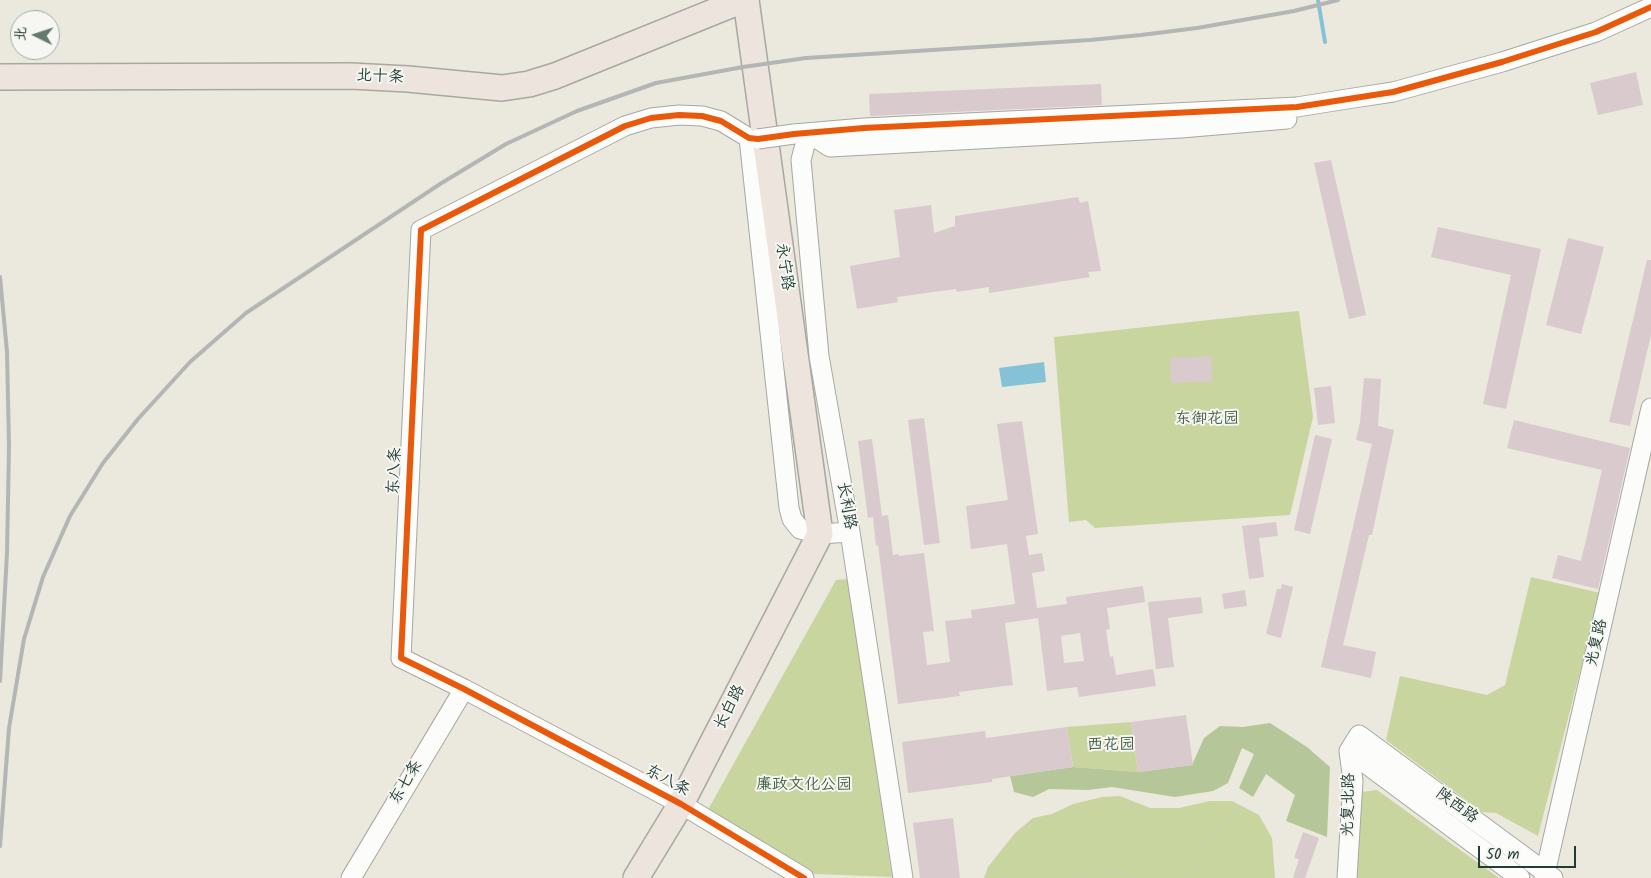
<!DOCTYPE html>
<html>
<head>
<meta charset="utf-8">
<style>
  body { margin:0 }
  #map { position:relative; width:1651px; height:878px; overflow:hidden; background:#ebe8de; font-family:Kalam,"LXGW WenKai TC",sans-serif }
  canvas { display:block }
  .north { position:absolute; left:10px; top:10px; width:50px; height:50px; box-sizing:border-box; background:#f6f6f2; border:1px solid #a0aca6; border-radius:50%; rotate:274deg; font-size:14px; font-weight:700; line-height:20px; text-align:center; color:#1f3d34 }
  .north::after { content:''; display:block; margin:auto; width:18px; height:22px; background:#667970; clip-path:polygon(50% 0,100% 100%,50% 72%,0 100%) }
  .scale { position:absolute; left:1478px; top:846px; width:98px; height:22px; box-sizing:border-box; border:2px solid #1f3d34; border-top:0; padding-left:6px; font-size:15px; line-height:18px; white-space:nowrap; color:#1f3d34; -webkit-text-stroke:4px #f6f6f2; paint-order:stroke }
</style>
</head>
<body>
<div id="map">
<canvas width="1651" height="878"></canvas>
<div class="north">北</div>
<div class="scale">50 m</div>
</div>
<script>
const ctx = document.querySelector('canvas').getContext('2d');
ctx.lineJoin = 'round';
function fill(path, color) { ctx.fillStyle = color; ctx.fill(path, 'evenodd'); }
const toPath = rows => new Path2D(rows.map(r => 'M' + r).join(''));
function strokePath(path, color, width, dash) { ctx.strokeStyle = color; ctx.lineWidth = width; ctx.lineCap = dash ? 'butt' : 'round'; ctx.setLineDash(dash || []); ctx.stroke(path); }
function label(font, color, halo, rows, align = 'center') {
  ctx.font = font + ' Kalam,"LXGW WenKai TC",sans-serif'; ctx.lineWidth = 4; ctx.setLineDash([]); ctx.textBaseline = 'middle'; ctx.strokeStyle = halo; ctx.fillStyle = color; for (const [text, x, y, turn = 0] of rows) {
    ctx.save(); ctx.translate(x, y); ctx.rotate((+turn || 0) * Math.PI / 180); ctx.textAlign = isNaN(turn) ? turn : align; if (halo) ctx.strokeText(text, 0, 0); ctx.fillText(text, 0, 0); ctx.restore();
  }
}
fill(toPath([
  [1299,311,1313,417,1290,515,1095,528,1086,520,1069,522,1054,337,1255,315],
  [1531,577,1600,593,1538,836,1496,813,1482,812,1386,740,1400,676,1487,695,1505,685],
  [848,579,892,877,815,874,797,867,713,817,709,808,836,580],
  [1131,722,1138,772,1073,767,1067,727],
  [1377,790,1499,878,1357,878,1362,792],
  [1120,796,1150,808,1179,808,1210,801,1232,801,1259,815,1272,838,1275,878,984,878,988,867,1015,833,1033,818,1052,814,1073,804,1102,797]
]), '#c8d59f');
fill(toPath([
  [1270,723,1307,747,1330,767,1327,837,1286,821,1295,795,1266,774,1253,797,1239,788,1254,754,1242,748,1228,783,1213,791,1175,797,1112,787,1088,790,1049,789,1033,797,1014,792,1010,776,1073,767,1138,772,1192,765,1204,738,1220,726,1243,727]
]), '#b5c699');
fill(toPath([
  [1044,362,1046,382,1002,387,999,368]
]), '#85c2d8');
strokePath(toPath([
  [1318,0,1325,42]
]), '#85c2d8', 4);
fill(toPath([
  [1636,72,1643,105,1598,115,1590,83],
  [1101,84,1102,105,870,116,869,94],
  [1331,160,1366,315,1349,319,1314,163],
  [1078,197,1080,203,1088,201,1101,271,1088,272,1090,277,989,293,989,287,957,292,956,289,897,297,898,302,857,309,850,266,900,257,894,210,931,205,934,233,955,226,955,216],
  [1438,227,1541,249,1506,409,1483,404,1511,275,1431,257],
  [1568,238,1604,247,1581,334,1546,325],
  [1647,260,1651,260,1651,335,1630,426,1609,422],
  [1211,356,1212,381,1171,383,1170,358],
  [1364,378,1381,379,1378,426,1394,430,1372,535,1369,535,1343,645,1376,652,1371,678,1321,667,1372,444,1356,440,1360,422],
  [1331,386,1335,423,1318,425,1314,388],
  [924,418,940,543,924,545,908,420],
  [1514,420,1630,448,1598,589,1552,578,1558,555,1581,561,1602,470,1507,448],
  [1022,421,1038,534,1026,536,1029,555,1042,553,1045,571,1032,573,1037,608,1067,604,1066,597,1143,586,1145,602,1107,608,1110,629,1106,630,1110,657,1113,656,1116,675,1153,669,1156,686,1079,697,1077,687,1047,691,1038,618,1005,623,1013,685,959,692,960,696,898,704,878,545,876,546,873,517,868,518,858,441,872,439,882,516,888,515,893,555,899,554,899,556,924,553,934,631,923,632,927,665,950,662,945,621,972,618,971,610,1015,604,1007,544,971,549,966,506,1008,500,997,424],
  [1080,633,1084,661,1064,663,1061,636],
  [1315,435,1332,439,1310,534,1294,530],
  [1276,522,1278,536,1259,538,1264,577,1249,579,1242,526],
  [1282,584,1293,587,1281,638,1266,634,1277,589,1281,589],
  [1245,590,1247,606,1224,609,1222,594],
  [1201,597,1203,613,1168,618,1174,667,1156,669,1148,602],
  [1186,715,1193,765,1138,772,1131,722],
  [1067,727,1073,767,992,779,992,782,908,793,902,742,985,731,986,738],
  [953,818,960,878,920,878,913,823],
  [1303,832,1319,838,1305,878,1293,878,1299,859,1294,858]
]), '#d9cace');
const minor = toPath([
  [808,133,830,147,1181,128,1287,119],
  [808,133,801,160,819,356,850,532,903,878],
  [794,134,864,128,1297,107,1347,99,1393,92,1502,62,1596,32,1651,7],
  [749,138,789,508,792,519,800,529,820,534,850,532],
  [758,139,749,138,721,121,702,116,679,115,651,118,625,126,421,230,401,658,464,689,681,804,804,878],
  [1349,751,1520,878],
  [351,878,464,689],
  [1347,878,1353,781,1349,751,1359,735,1553,878],
  [1544,878,1651,408]
]);
const major = toPath([
  [0,77,351,76,408,79,502,88,529,84,555,76,743,0],
  [636,878,681,804,820,534,746,0]
]);
strokePath(minor, '#a6a8a2', 21);
strokePath(major, '#a6a8a2', 28);
strokePath(toPath([
  [988,867,1007,878],
  [1076,878,1085,875,1110,872,1138,878],
  [1188,878,1210,838,1243,807]
]), '#cbcdca', 2.5, [1, 4]);
strokePath(minor, '#fcfcfa', 19);
strokePath(major, '#ede5dd', 25);
strokePath(toPath([
  [0,277,7,352,9,446,7,553,0,681],
  [0,846,9,728,24,639,43,577,70,516,103,463,138,419,190,362,246,313,440,184,506,144,577,111,656,83,743,67,806,58,1090,40,1141,35,1197,28,1294,11,1338,0]
]), '#b3b6b4', 4);
const minorBridge = toPath([
  [758,139,794,134]
]);
strokePath(minorBridge, '#a6a8a2', 21, []);
strokePath(minorBridge, '#fcfcfa', 19);
strokePath(toPath([
  [804,878,681,804,464,689,401,658,421,230,625,126,651,118,679,115,702,116,721,121,749,138,758,139,794,134,864,128,1297,107,1393,92,1502,62,1596,32,1651,7]
]), '#e8590c', 6);
label('16px', '#1f3d34', '#f6f6f2', [
  ["北十条",380,78,3],
  ["永宁路",783,267,82],
  ["东八条",396,471,-87],
  ["长利路",845,506,80],
  ["光复路",1598,643,-77],
  ["长白路",731,708,-63],
  ["东八条",667,782,28],
  ["东七条",407,783,-59],
  ["光复北路",1350,805,-89],
  ["陕西路",1456,807,36]
]);
label('16px', '#425f42', '#f6f6f2', [
  ["东御花园",1207,420],
  ["西花园",1111,746],
  ["廉政文化公园",804,786]
]);
</script>
</body>
</html>
